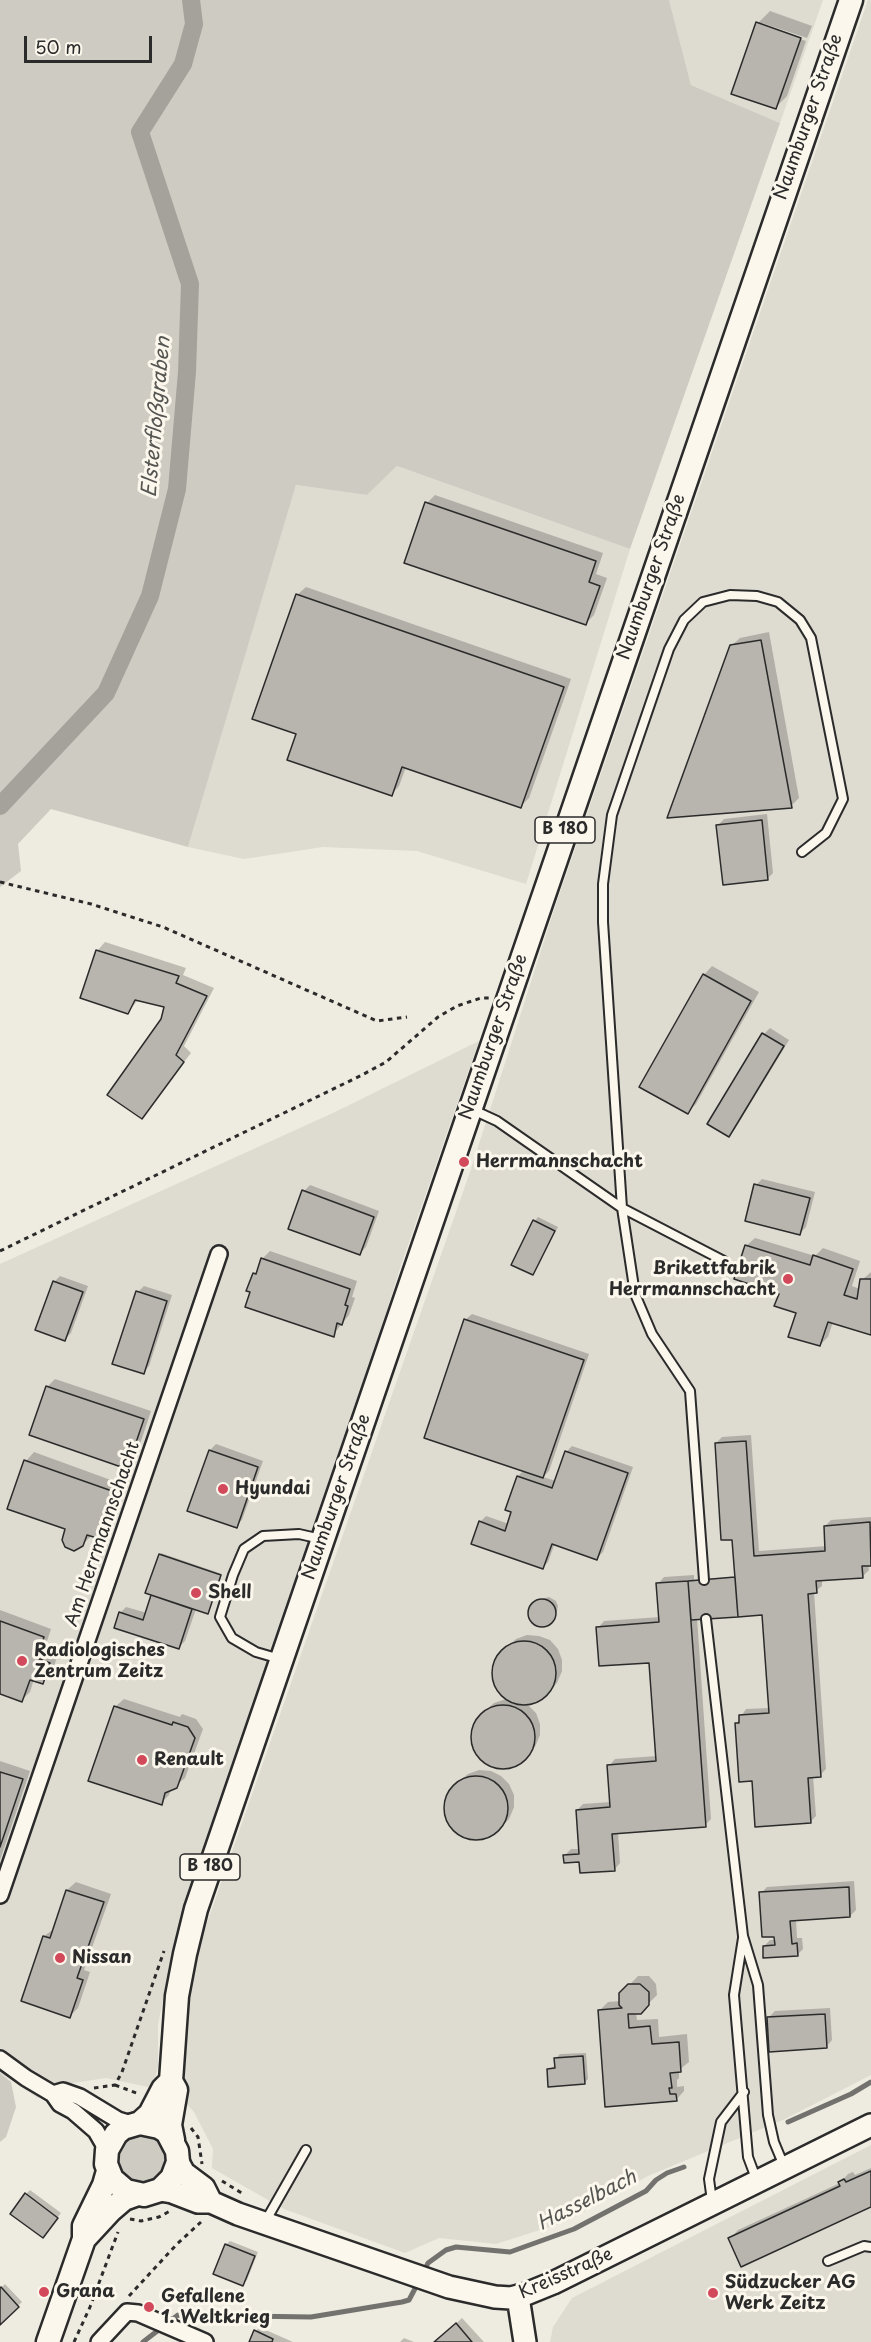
<!DOCTYPE html>
<html>
<head>
<meta charset="utf-8">
<style>
  body { margin:0 }
  #map { position:relative; width:871px; height:2342px; overflow:hidden; background:#eeebe0; font-family:"Playpen Sans",sans-serif }
  canvas { display:block }
  .scale { position:absolute; left:24px; top:36px; width:128px; height:27px; box-sizing:border-box; border:3px solid #2b2b2b; border-top:0; padding-left:8px; font-size:18px; line-height:21px; white-space:nowrap; color:#2b2b2b; -webkit-text-stroke:4px #fbf7ec; paint-order:stroke }
</style>
</head>
<body>
<div id="map">
<canvas width="871" height="2342"></canvas>
<div class="scale">50 m</div>
</div>
<script>
const ctx = document.querySelector('canvas').getContext('2d');
ctx.lineJoin = 'round';
function fill(path, color) { ctx.fillStyle = color; ctx.fill(path, 'evenodd'); }
const toPath = rows => new Path2D(rows.map(r => 'M' + r).join(''));
function strokePath(path, color, width, dash) { ctx.strokeStyle = color; ctx.lineWidth = width; ctx.lineCap = dash ? 'butt' : 'round'; ctx.setLineDash(dash || []); ctx.stroke(path); }
function label(font, color, halo, rows, align = 'center') {
  ctx.font = font + ' "Playpen Sans",sans-serif'; ctx.lineWidth = 6; ctx.setLineDash([]); ctx.textBaseline = 'middle'; ctx.strokeStyle = halo; ctx.fillStyle = color; for (const [text, x, y, turn = 0] of rows) {
    ctx.save(); ctx.translate(x, y); ctx.rotate((+turn || 0) * Math.PI / 180); ctx.textAlign = isNaN(turn) ? turn : align; if (halo) ctx.strokeText(text, 0, 0); ctx.fillText(text, 0, 0); ctx.restore();
  }
}
fill(toPath([
  [669,0,823,0,780,123,691,85],
  [868,0,871,0,871,2075,785,2119,648,2176,565,2222,496,2244,439,2238,405,2253,284,2209,212,2168,213,2149,194,2112,184,2101,186,2014,194,1960,470,1172,555,907],
  [397,466,630,549,526,884,417,851,323,847,244,859,188,847,296,485,367,495],
  [479,1041,401,1265,347,1438,292,1599,200,1860,173,1947,158,2025,158,2066,153,2088,106,2078,67,2084,38,2098,0,2073,0,1264,333,1113],
  [871,2145,871,2342,550,2342,553,2327,572,2298]
]), '#dedbd1');
fill(toPath([
  [0,0,669,0,691,85,780,123,630,549,397,466,367,495,296,485,188,847,51,809,18,844,21,871,0,887],
  [0,2073,11,2082,16,2107,6,2137,0,2142],
  '118 2159a25 25 0 1 1 50 0a25 25 0 1 1-50 0Z'
]), '#cecbc2');
fill(toPath([
  [770,11,812,26,807,38,762,23,762,26,806,41,787,96,775,108,758,23],
  [435,495,603,553,596,574,607,578,594,615,585,624,427,503],
  [306,587,571,679,529,798,521,806,406,767,399,786,391,795,298,733,297,595],
  [769,632,799,798,791,806,731,646,740,638],
  [767,814,773,873,767,879,718,825,724,819],
  [105,942,186,968,183,975,214,988,184,1046,191,1053,141,1117,166,1006,138,1000,128,1012,97,951],
  [712,966,759,992,696,1104,688,1112,642,1087,704,975],
  [770,1028,789,1040,735,1129,729,1135,764,1034],
  [762,1179,815,1192,806,1227,800,1233,756,1185],
  [310,1185,379,1211,366,1247,360,1253,304,1191],
  [538,1217,558,1227,533,1274,535,1221],
  [755,1238,815,1256,823,1248,860,1261,852,1286,860,1289,862,1280,871,1272,871,1334,833,1322,828,1337,820,1345,798,1312,781,1293,746,1246],
  [270,1251,357,1281,352,1297,355,1298,349,1315,333,1335,254,1274,259,1269,262,1259],
  [60,1276,88,1286,71,1333,65,1339,54,1282],
  [144,1286,172,1295,149,1366,143,1372,138,1292],
  [472,1314,589,1354,549,1471,543,1477,556,1481,566,1452,572,1446,633,1467,603,1552,597,1558,555,1543,548,1562,542,1568,480,1522,486,1516,509,1524,518,1476,524,1470,465,1320],
  [55,1379,151,1411,135,1459,126,1467,47,1387],
  [751,1435,759,1551,827,1546,825,1526,831,1520,871,1517,871,1564,868,1564,869,1570,862,1577,822,1580,822,1586,814,1592,826,1769,820,1775,813,1776,816,1816,810,1822,753,1780,736,1724,746,1709,770,1708,763,1614,697,1618,711,1819,705,1825,618,1832,620,1863,614,1870,565,1855,571,1849,580,1849,577,1810,583,1804,611,1802,609,1766,615,1759,657,1756,650,1661,598,1628,604,1621,660,1617,658,1584,664,1577,694,1575,694,1580,736,1577,733,1538,716,1443,722,1437],
  [216,1444,263,1461,242,1520,236,1526,210,1450],
  [34,1452,119,1483,105,1528,96,1537,92,1535,82,1545,67,1528,26,1461],
  [161,1553,222,1574,209,1611,196,1609,185,1641,179,1647,120,1613,126,1607,147,1613,154,1594],
  [549,1597,556,1601,558,1606,556,1616,543,1625,534,1623,530,1614,533,1604,538,1600],
  [0,1610,51,1629,44,1650,58,1655,51,1674,42,1682,34,1679,30,1692,22,1700,0,1692],
  [527,1635,539,1636,550,1640,558,1649,562,1660,562,1671,557,1683,541,1699,527,1704,536,1713,540,1724,540,1735,535,1747,519,1763,507,1768,495,1767,483,1761,476,1752,472,1741,473,1729,478,1718,485,1711,494,1703,506,1699,497,1688,494,1676,494,1664,500,1654,516,1639],
  [124,1699,180,1717,182,1714,196,1719,203,1729,185,1778,171,1789,169,1795,161,1803,115,1707],
  [0,1761,30,1771,0,1860],
  [479,1770,491,1771,501,1776,509,1784,514,1795,514,1807,509,1819,493,1835,481,1839,468,1838,457,1833,449,1823,445,1812,446,1800,451,1789,458,1782,468,1774],
  [854,1881,856,1910,850,1916,796,1919,797,1938,802,1938,803,1949,797,1955,764,1946,770,1940,776,1940,761,1893,767,1887],
  [76,1882,111,1894,84,1970,90,1972,78,2008,70,2016,44,1936,54,1929,67,1890],
  [638,1976,649,1976,656,1984,657,1995,640,2012,636,2012,637,2020,658,2019,659,2037,687,2034,689,2062,679,2070,679,2078,677,2080,677,2087,684,2086,684,2091,676,2100,606,2105,599,2011,608,2002,621,2001,621,1994],
  [830,2008,832,2040,826,2047,769,2017,775,2011],
  [586,2053,588,2079,584,2083,549,2069,556,2065,556,2058,560,2054],
  [871,2168,871,2205,730,2239,738,2230,840,2183,848,2174,853,2172,855,2175],
  [30,2190,61,2213,46,2232,26,2194],
  [230,2241,258,2252,247,2280,243,2284,226,2245],
  [5,2284,22,2302,0,2323,0,2289],
  [462,2318,484,2342,436,2342],
  [259,2327,293,2342,250,2342],
  [404,2338,414,2342,400,2342]
]), '#0003');
strokePath(toPath([
  [788,2122,851,2094,871,2082],
  [423,2273,428,2263,446,2250,456,2247,510,2252,574,2229,646,2191,656,2180,667,2173,684,2167],
  [143,2342,178,2315,311,2317,402,2302,409,2300,419,2281]
]), '#74726e', 5);
strokePath(toPath([
  [0,806,106,693,150,596,177,489,187,372,190,284,140,132,183,64,194,24,191,0]
]), '#a4a29a', 18);
const building = toPath([
  [756,22,801,38,776,109,731,94,756,22],
  [425,502,596,561,589,582,600,586,586,625,404,563,425,502],
  [296,594,564,687,521,808,402,767,392,796,287,760,296,734,252,719,296,594],
  [761,640,792,808,667,818,730,645,761,640],
  [762,820,768,880,723,885,716,825,762,820],
  [96,950,179,976,176,983,207,996,176,1055,184,1062,142,1119,107,1095,161,1019,164,1007,135,1000,128,1014,80,998,96,950],
  [703,974,751,1001,688,1114,639,1087,703,974],
  [762,1033,784,1046,729,1137,707,1124,762,1033],
  [754,1184,810,1198,800,1235,745,1221,754,1184],
  [302,1190,374,1217,360,1255,288,1229,302,1190],
  [533,1220,555,1231,533,1275,511,1265,533,1220],
  [745,1245,810,1265,813,1255,853,1269,844,1295,857,1299,860,1279,871,1279,871,1335,828,1322,820,1346,788,1337,796,1313,774,1306,779,1294,734,1279,745,1245],
  [261,1258,350,1289,345,1305,348,1306,342,1325,337,1323,334,1337,245,1307,250,1292,246,1291,253,1273,256,1274,261,1258],
  [53,1281,83,1292,65,1341,35,1330,53,1281],
  [136,1291,167,1301,144,1374,112,1364,136,1291],
  [464,1319,584,1360,543,1478,424,1438,464,1319],
  [46,1386,144,1419,127,1469,29,1435,46,1386],
  [746,1441,754,1556,825,1551,824,1526,870,1522,871,1566,862,1566,863,1578,816,1581,817,1593,808,1594,821,1777,808,1778,811,1823,755,1827,752,1781,739,1782,735,1723,739,1723,739,1715,769,1713,762,1615,738,1617,732,1540,721,1540,715,1443,746,1441],
  [209,1450,258,1467,237,1528,187,1511,209,1450],
  [565,1451,628,1473,597,1560,552,1544,543,1569,471,1544,479,1521,505,1531,511,1512,505,1510,517,1476,552,1488,565,1451],
  [24,1460,112,1491,97,1538,87,1535,83,1546,74,1551,65,1547,62,1540,65,1529,7,1509,24,1460],
  [159,1554,221,1575,208,1614,145,1593,159,1554],
  [735,1577,738,1617,691,1620,688,1581,735,1577],
  [688,1581,706,1827,612,1834,615,1871,580,1873,579,1862,564,1863,563,1855,579,1854,576,1810,610,1807,607,1765,656,1761,649,1663,599,1666,596,1627,659,1622,656,1583,688,1581],
  [151,1595,192,1609,179,1649,114,1628,119,1612,143,1620,151,1595],
  '528 1613a14 14 0 1 1 28 0a14 14 0 1 1-28 0Z',
  [0,1621,44,1637,37,1658,50,1663,43,1684,30,1680,22,1702,0,1694,0,1621],
  '492 1673a32 32 0 1 1 64 0a32 32 0 1 1-64 0Z',
  '471 1737a32 32 0 1 1 64 0a32 32 0 1 1-64 0Z',
  [114,1706,172,1725,173,1722,188,1727,195,1738,177,1788,165,1793,162,1805,88,1781,114,1706],
  [0,1772,23,1779,0,1847,0,1772],
  '444 1808a32 32 0 1 1 64 0a32 32 0 1 1-64 0Z',
  [849,1887,850,1917,790,1921,792,1944,797,1943,798,1956,763,1958,763,1946,775,1945,774,1937,762,1937,759,1892,849,1887],
  [66,1890,104,1902,77,1978,83,1980,70,2018,21,2001,43,1936,50,1938,66,1890],
  [628,1984,640,1984,649,1992,649,2005,641,2014,628,2014,629,2028,650,2026,652,2044,679,2042,681,2072,670,2073,672,2088,669,2088,670,2094,676,2094,677,2101,605,2107,598,2010,622,2008,619,2005,619,1993,628,1984],
  [825,2014,827,2048,769,2052,767,2017,825,2014],
  [583,2056,585,2084,548,2087,547,2069,555,2068,554,2058,583,2056],
  [871,2171,871,2207,741,2267,728,2238,840,2186,838,2182,844,2179,846,2182,871,2171],
  [25,2193,58,2218,43,2238,10,2214,25,2193],
  [225,2244,255,2256,243,2286,213,2274,225,2244],
  [1,2287,19,2307,0,2325,0,2288,1,2287],
  [456,2323,472,2342,434,2342,456,2323],
  [254,2330,273,2339,272,2342,249,2342,254,2330]
]);
fill(building, '#b8b5ae');
strokePath(building, '#2b2b2b', 1.5);
const lane = toPath([
  [471,1109,497,1121,622,1208,724,1261],
  [704,1580,690,1391,652,1334,635,1294,622,1208,603,922,603,884,612,815,669,649,684,620,703,602,730,595,757,596,778,602,800,620,811,638,843,799,826,833,802,852],
  [706,1619,743,1936,758,1985,768,2115,774,2142,784,2166],
  [280,1659,256,1652,232,1638,220,1617,233,1575,244,1549,263,1536,299,1534,321,1539],
  [743,1938,734,1995,748,2157,757,2181],
  [712,2201,709,2179,721,2122,744,2092],
  [265,2222,306,2150],
  [828,2261,864,2246,871,2247]
]);
const street = toPath([
  [0,1895,219,1254],
  [0,2059,26,2078,53,2094,60,2104,73,2111,96,2131,107,2150],
  [53,2094,63,2091,80,2097,118,2120,131,2124],
  [99,2342,127,2312,138,2313,205,2342]
]);
const secondary = toPath([
  [178,2162,184,2173,204,2188,211,2202],
  [160,2190,172,2192,198,2202,211,2202,238,2214,449,2287,495,2297,511,2298,526,2294,553,2283,871,2125],
  [518,2297,525,2342]
]);
const primary = toPath([
  [140,2123,159,2127,167,2132,177,2151,178,2162,172,2178,160,2190,144,2195,126,2191,112,2179,106,2164,107,2150,116,2134,123,2128,140,2123,150,2114,163,2089,171,2081],
  [173,2140,170,2125,176,2090,171,2081,177,1996,185,1954,196,1909,851,0],
  [85,2238,110,2211,124,2199,135,2195],
  [48,2342,84,2239,84,2226,104,2185,108,2171]
]);
strokePath(lane, '#2b2b2b', 12);
strokePath(street, '#2b2b2b', 20);
strokePath(secondary, '#2b2b2b', 26);
strokePath(primary, '#2b2b2b', 27);
strokePath(toPath([
  [0,882,91,904,163,927,377,1021,407,1017],
  [0,1251,362,1075,386,1062,438,1017,457,1006,481,998,489,998],
  [115,2085,139,2094],
  [94,2088,115,2085,122,2072,164,1951],
  [191,2128,198,2137,202,2164],
  [222,2181,245,2195],
  [130,2219,141,2221,159,2217,170,2211],
  [129,2296,177,2244,201,2222],
  [74,2342,90,2307,118,2232]
]), '#2b2b2b', 3, [4.5, 4.5]);
strokePath(lane, '#fbf7ec', 8);
strokePath(street, '#fbf7ec', 15);
strokePath(secondary, '#fbf7ec', 21);
strokePath(primary, '#fbf7ec', 22);
for (const [x, y, r, color] of [
  [464,1162,6,"#d1495b"],
  [788,1279,6,"#d1495b"],
  [223,1489,6,"#d1495b"],
  [196,1593,6,"#d1495b"],
  [22,1661,6,"#d1495b"],
  [142,1760,6,"#d1495b"],
  [60,1958,6,"#d1495b"],
  [44,2292,6,"#d1495b"],
  [713,2293,6,"#d1495b"],
  [149,2307,6,"#d1495b"]
]) { const dot = new Path2D(); dot.arc(x, y, r, 0, 2 * Math.PI); ctx.fillStyle = color; ctx.fill(dot); strokePath(dot, '#fbf7ec', 2); }
for (const [x, y, w] of [
  [565,830,60],
  [210,1867,60]
]) { const box = new Path2D(); box.roundRect(x - w / 2, y - 13, w, 26, 4.5); ctx.fillStyle = '#fbf7ec'; ctx.fill(box); strokePath(box, '#2b2b2b', 1.5); }
label('bold 16px', '#2b2b2b', null, [
  ["B 180",565,830],
  ["B 180",210,1867]
]);
label('18px', '#2b2b2b', '#fbf7ec', [
  ["Naumburger Straße",809,117,-71],
  ["Naumburger Straße",652,577,-71],
  ["Naumburger Straße",494,1037,-71],
  ["Naumburger Straße",337,1497,-71],
  ["Am Herrmannschacht",103,1534,-71],
  ["Kreisstraße",566,2274,-24]
]);
label('bold 18px', '#2b2b2b', '#fbf7ec', [
  ["Herrmannschacht",476,1162],
  ["Brikettfabrik",776,1269,"right"],
  ["Herrmannschacht",776,1290,"right"],
  ["Hyundai",235,1489],
  ["Shell",208,1593],
  ["Radiologisches",34,1651],
  ["Zentrum Zeitz",34,1672],
  ["Renault",154,1760],
  ["Nissan",72,1958],
  ["Südzucker AG",725,2283],
  ["Werk Zeitz",725,2304],
  ["Grana",56,2292],
  ["Gefallene",161,2297],
  ["1. Weltkrieg",161,2318]
], 'left');
label('italic 20px', '#555552', '#fbf7ec', [
  ["Elsterfloßgraben",157,417,-85],
  ["Hasselbach",587,2201,-27]
]);
</script>
</body>
</html>
